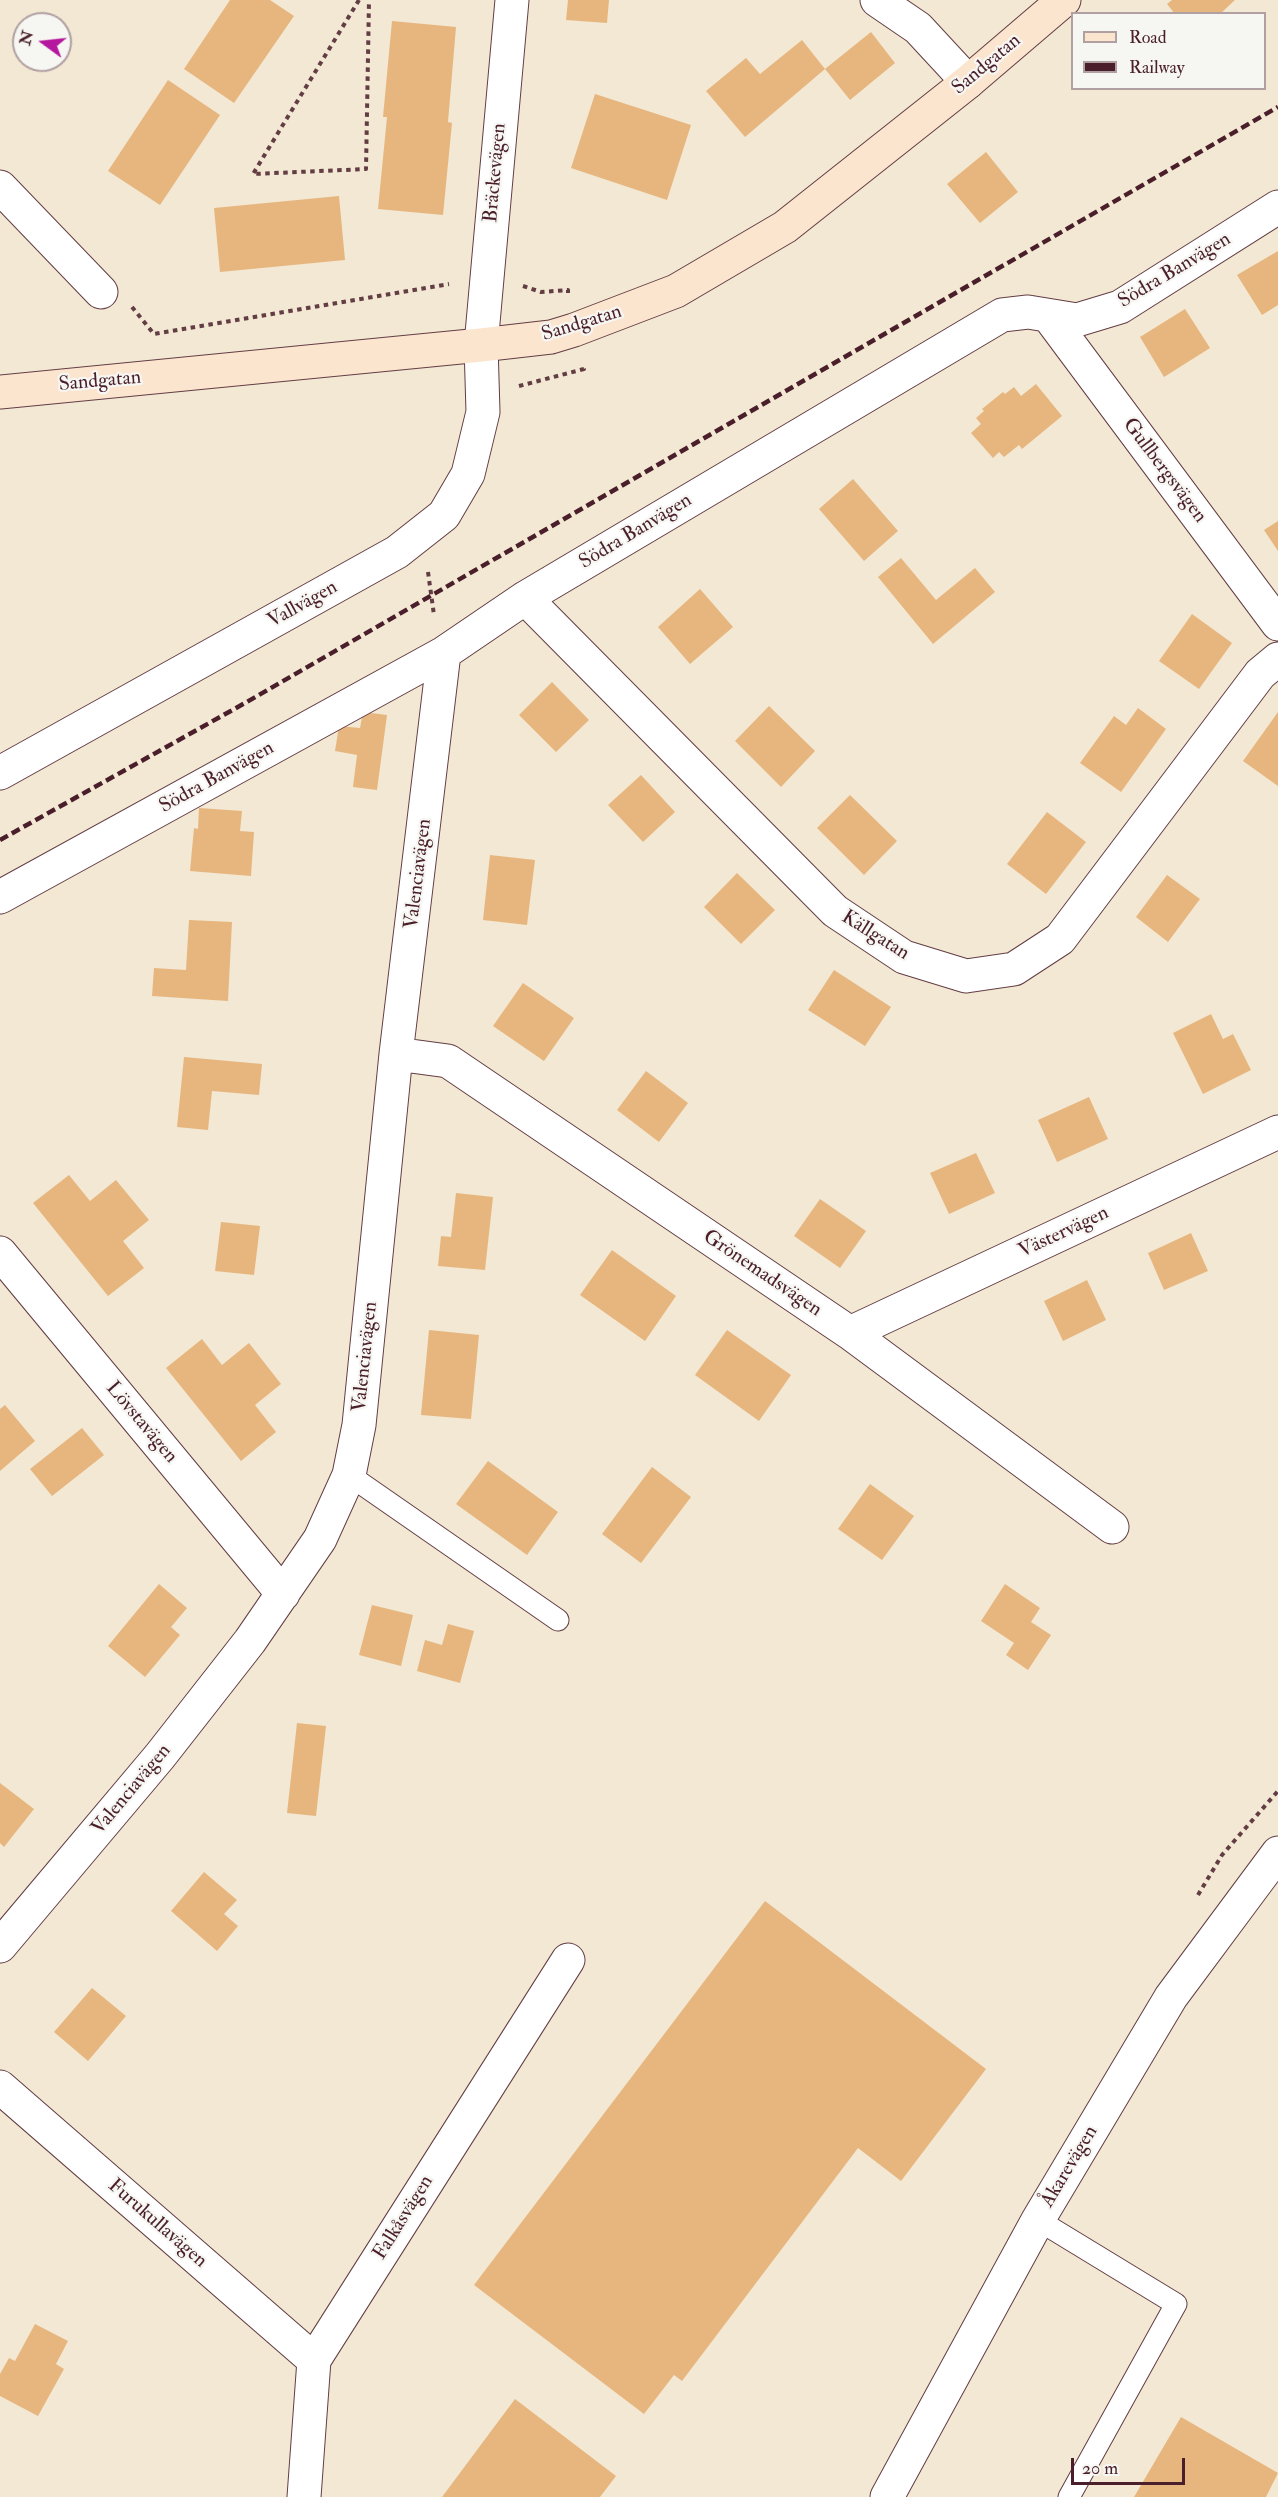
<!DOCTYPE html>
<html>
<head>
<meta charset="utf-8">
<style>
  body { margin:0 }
  #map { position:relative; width:1278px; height:2497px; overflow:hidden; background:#f2e8d3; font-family:"IM FELL Double Pica",serif }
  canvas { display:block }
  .legend { position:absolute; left:1071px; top:12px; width:195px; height:78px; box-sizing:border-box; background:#f6f6f2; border:2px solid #b1a0a2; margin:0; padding:8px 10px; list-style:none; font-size:18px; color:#4a1f2b }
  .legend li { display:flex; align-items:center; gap:12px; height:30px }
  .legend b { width:30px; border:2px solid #b1a0a2 }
  .north { position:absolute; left:12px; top:12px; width:60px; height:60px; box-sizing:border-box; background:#f6f6f2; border:2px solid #b1a0a2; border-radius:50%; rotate:285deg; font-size:16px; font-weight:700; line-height:24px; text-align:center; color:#4a1f2b }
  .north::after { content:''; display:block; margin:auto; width:21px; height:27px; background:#b5179e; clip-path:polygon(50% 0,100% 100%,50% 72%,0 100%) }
  .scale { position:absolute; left:1071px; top:2458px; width:114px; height:27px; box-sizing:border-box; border:3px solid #4a1f2b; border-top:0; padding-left:8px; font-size:18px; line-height:21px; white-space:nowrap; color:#4a1f2b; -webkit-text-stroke:4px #f6f6f2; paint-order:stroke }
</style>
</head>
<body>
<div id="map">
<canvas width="1278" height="2497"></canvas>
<ul class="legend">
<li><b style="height:8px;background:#fbe5cf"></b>Road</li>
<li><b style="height:8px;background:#4a1f2b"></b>Railway</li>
</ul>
<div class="north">N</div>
<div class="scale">20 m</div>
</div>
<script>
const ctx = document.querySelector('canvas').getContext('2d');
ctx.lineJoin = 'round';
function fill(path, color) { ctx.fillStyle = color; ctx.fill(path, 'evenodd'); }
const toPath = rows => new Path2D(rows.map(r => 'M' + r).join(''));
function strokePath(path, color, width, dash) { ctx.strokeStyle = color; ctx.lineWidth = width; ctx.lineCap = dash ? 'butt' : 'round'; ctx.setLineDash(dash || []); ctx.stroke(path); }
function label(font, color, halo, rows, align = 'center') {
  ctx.font = font + ' "IM FELL Double Pica",serif'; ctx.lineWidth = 4.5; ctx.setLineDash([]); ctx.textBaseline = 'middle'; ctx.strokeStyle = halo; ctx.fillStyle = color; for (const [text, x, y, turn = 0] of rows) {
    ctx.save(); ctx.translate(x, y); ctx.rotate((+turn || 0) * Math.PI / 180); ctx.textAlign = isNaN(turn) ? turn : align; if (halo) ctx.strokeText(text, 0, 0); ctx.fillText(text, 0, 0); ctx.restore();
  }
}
fill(toPath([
  [230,0,270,0,294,16,234,103,184,69],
  [568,0,609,0,607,23,566,20],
  [1172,0,1235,0,1220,14,1175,14,1167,4],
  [392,21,456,27,448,122,452,123,443,215,378,209,387,117,383,117],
  [871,32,895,63,850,100,825,69],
  [802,40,825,69,745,137,706,91,746,58,760,74],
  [168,80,220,115,160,205,108,171],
  [595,94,691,125,667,200,571,168],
  [986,152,1018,192,980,223,947,184],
  [339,196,345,260,220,272,214,208],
  [1278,251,1278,305,1262,315,1237,275],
  [1185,309,1210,348,1164,377,1140,337],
  [1036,384,1062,416,1022,449,1019,445,1004,457,999,452,993,458,971,433,981,424,976,418,984,411,982,409,1003,392,1005,394,1014,387,1021,396],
  [853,479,898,531,864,561,819,509],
  [1278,521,1278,551,1264,530],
  [901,558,936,600,975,568,995,592,933,644,878,577],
  [700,589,733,627,690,664,658,627],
  [1192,614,1232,643,1199,689,1159,661],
  [552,682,589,720,556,752,519,715],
  [769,706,815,751,781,787,735,741],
  [1138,708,1166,729,1121,792,1080,763,1114,716,1126,725],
  [363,712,387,715,377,790,353,787,357,755,335,751,339,726,360,728],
  [1278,712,1278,786,1243,761],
  [641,775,675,812,643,842,608,805],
  [850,795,897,841,864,875,817,828],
  [199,808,242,811,240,831,254,832,251,876,190,871,194,828,198,829],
  [1047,812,1086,842,1046,894,1007,864],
  [490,855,535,860,527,925,483,920],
  [737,873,775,910,741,944,704,907],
  [1167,875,1200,899,1168,942,1136,917],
  [189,920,232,922,228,1001,152,996,154,968,186,970],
  [834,970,891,1007,865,1046,808,1010],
  [523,983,574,1018,544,1061,493,1026],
  [1211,1014,1223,1039,1233,1034,1251,1070,1203,1094,1173,1033],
  [184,1057,262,1064,259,1095,212,1091,208,1130,177,1127],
  [646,1071,688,1103,659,1142,617,1110],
  [1089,1097,1108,1139,1057,1162,1038,1120],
  [976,1153,995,1193,949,1214,930,1173],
  [69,1175,90,1201,116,1180,149,1220,123,1241,144,1268,108,1296,33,1203],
  [456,1193,493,1197,485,1270,438,1266,441,1236,451,1237],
  [820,1199,866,1231,840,1268,794,1236],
  [221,1222,260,1226,254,1275,215,1271],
  [1191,1233,1208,1271,1164,1290,1148,1253],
  [612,1250,676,1296,645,1341,580,1295],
  [1087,1280,1106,1320,1063,1341,1044,1301],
  [429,1330,479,1335,471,1419,421,1415],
  [727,1330,791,1375,759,1421,695,1375],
  [202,1339,222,1365,249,1343,281,1384,255,1405,276,1432,241,1461,166,1368],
  [5,1405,35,1441,0,1471,0,1409],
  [82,1428,104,1455,52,1496,30,1469],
  [488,1461,558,1512,527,1555,456,1504],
  [652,1467,691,1497,641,1563,602,1534],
  [870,1484,914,1516,882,1560,838,1529],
  [159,1584,187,1608,171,1627,180,1635,145,1677,108,1646],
  [1005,1584,1040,1608,1031,1622,1051,1635,1028,1670,1006,1655,1014,1643,981,1621],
  [372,1605,413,1615,401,1666,359,1655],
  [448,1624,474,1631,460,1683,417,1671,425,1640,442,1645],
  [297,1723,326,1726,316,1816,287,1813],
  [0,1783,34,1809,4,1847,0,1843],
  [204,1872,237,1900,224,1914,238,1926,217,1951,171,1911],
  [765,1901,986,2069,901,2181,858,2148,682,2381,674,2375,644,2414,474,2285],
  [92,1988,126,2016,88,2061,54,2032],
  [35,2324,68,2341,56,2364,64,2369,38,2416,0,2396,0,2374,9,2358,15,2361],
  [515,2399,616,2476,600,2497,442,2497],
  [1181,2417,1278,2473,1266,2497,1134,2497]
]), '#e7b67f');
const service = toPath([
  [349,1475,558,1620],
  [1038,2220,1176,2304,1069,2497]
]);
const minor = toPath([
  [877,0,918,28,968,82],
  [0,187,101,292],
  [1050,318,1278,624],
  [525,598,835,911,904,957,966,976,1014,969,1060,939,1260,674,1278,659],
  [0,773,397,552,444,515,468,474,483,412,481,345,512,0],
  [0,897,444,653,525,598,1002,315,1028,312,1077,320,1120,307,1278,207],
  [396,1054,448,1061,850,1333,1112,1527],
  [0,1253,283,1594],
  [850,1333,1278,1132],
  [0,1946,160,1756,250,1641,320,1539,349,1475,359,1425,396,1054,444,653],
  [0,2087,314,2360],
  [304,2497,314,2360,568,1960]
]);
const tertiary = toPath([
  [887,2497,1038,2220,1171,1997,1278,1853]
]);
const secondary = toPath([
  [0,392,481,345,551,337,574,330,676,291,785,227,968,82,1064,0]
]);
strokePath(service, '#633d44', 23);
strokePath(minor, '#633d44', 35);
strokePath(tertiary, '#633d44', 35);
strokePath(secondary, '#633d44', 35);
strokePath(toPath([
  [359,0,253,174,366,169,369,0],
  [523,286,541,292,568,290,568,293],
  [132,307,154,334,449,284],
  [519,386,584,369,583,365],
  [428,572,434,615],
  [1198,1895,1222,1855,1278,1791]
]), '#633d44', 4, [4.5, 4.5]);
strokePath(service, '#fff', 21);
strokePath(minor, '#fff', 33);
strokePath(tertiary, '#fff', 33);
strokePath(secondary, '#fbe5cf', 33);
strokePath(toPath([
  [0,840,245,703,1278,107]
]), '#4a1f2b', 4.5, [9, 4.5]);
label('20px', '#4a1f2b', '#f6f6f2', [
  ["Sandgatan",987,65,-40],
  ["Bräckevägen",496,173,-85],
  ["Södra Banvägen",1175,271,-31],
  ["Sandgatan",582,324,-17],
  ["Sandgatan",100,382,-5],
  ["Gullbergsvägen",1164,471,53],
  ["Södra Banvägen",636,532,-31],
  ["Vallvägen",303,605,-29],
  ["Södra Banvägen",217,778,-29],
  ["Valenciavägen",419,874,-83],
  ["Källgatan",875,936,32],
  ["Västervägen",1064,1233,-25],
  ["Grönemadsvägen",762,1274,34],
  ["Valenciavägen",366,1357,-84],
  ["Lövstavägen",141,1423,50],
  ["Valenciavägen",132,1790,-50],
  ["Åkarevägen",1070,2167,-59],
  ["Falkåsvägen",404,2218,-58],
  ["Furukullavägen",157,2224,41]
]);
</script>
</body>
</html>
